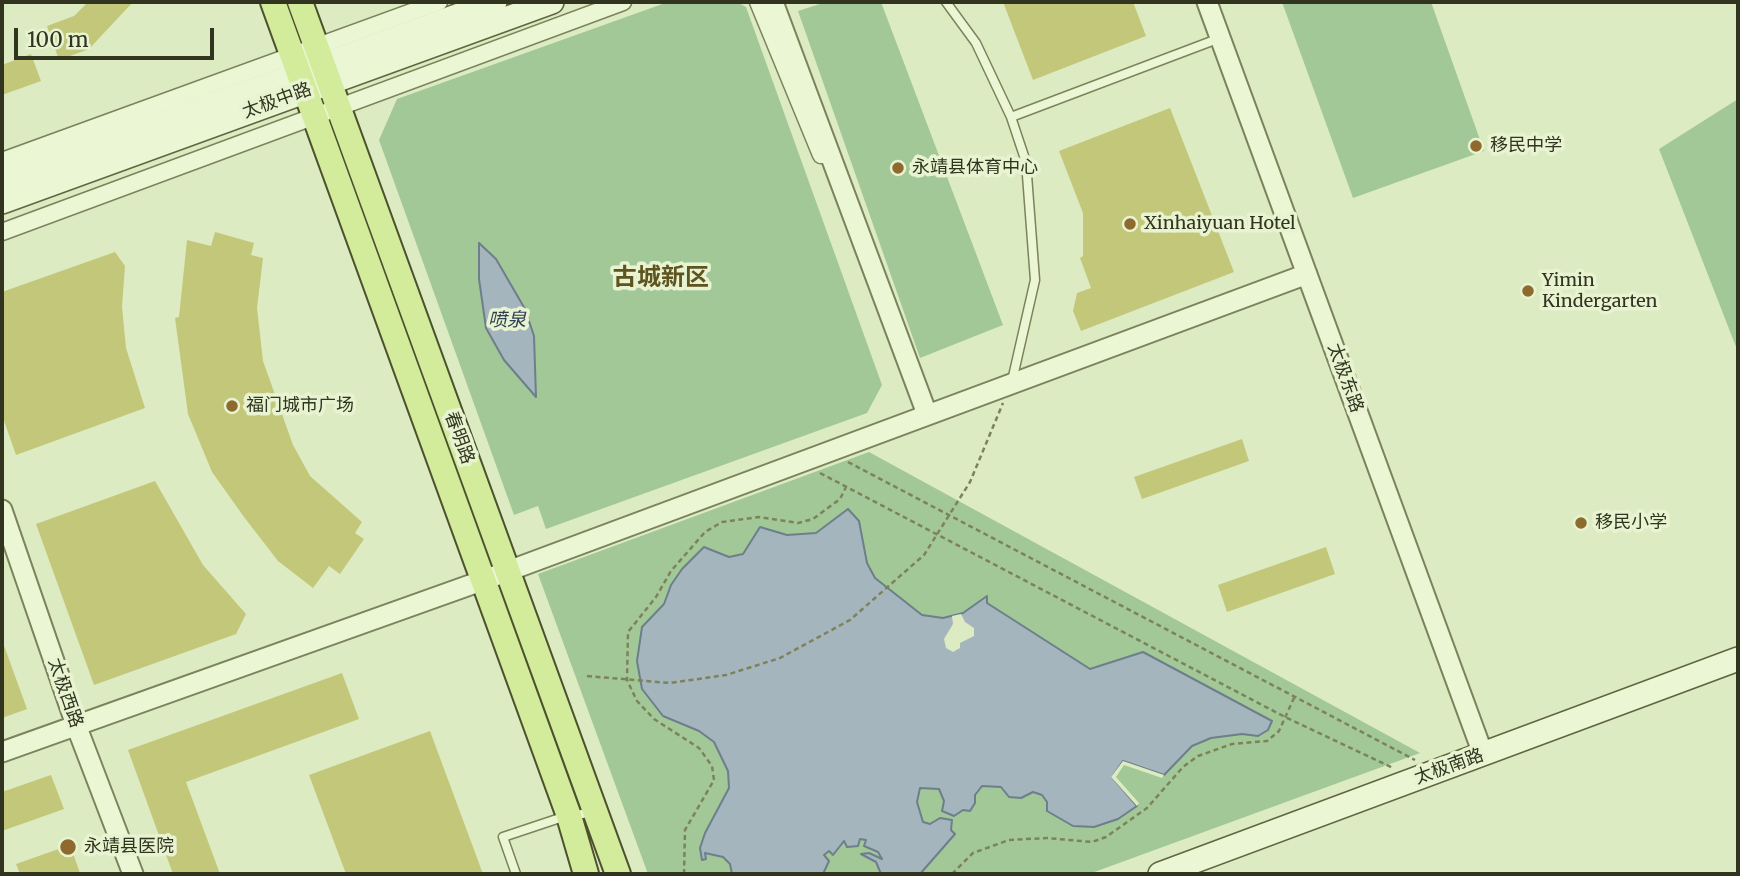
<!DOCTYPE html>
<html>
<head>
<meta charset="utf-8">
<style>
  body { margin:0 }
  #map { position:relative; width:1740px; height:876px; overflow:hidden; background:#ddebc2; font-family:Merriweather,serif }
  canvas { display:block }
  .frame { position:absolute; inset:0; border:4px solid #31341e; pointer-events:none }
  .scale { position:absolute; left:14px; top:28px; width:200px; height:32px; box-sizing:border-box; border:4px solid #31341e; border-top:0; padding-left:9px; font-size:21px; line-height:24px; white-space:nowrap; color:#31341e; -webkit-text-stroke:5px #e7f3d1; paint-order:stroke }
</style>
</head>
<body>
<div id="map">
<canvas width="1740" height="876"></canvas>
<div class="frame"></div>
<div class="scale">100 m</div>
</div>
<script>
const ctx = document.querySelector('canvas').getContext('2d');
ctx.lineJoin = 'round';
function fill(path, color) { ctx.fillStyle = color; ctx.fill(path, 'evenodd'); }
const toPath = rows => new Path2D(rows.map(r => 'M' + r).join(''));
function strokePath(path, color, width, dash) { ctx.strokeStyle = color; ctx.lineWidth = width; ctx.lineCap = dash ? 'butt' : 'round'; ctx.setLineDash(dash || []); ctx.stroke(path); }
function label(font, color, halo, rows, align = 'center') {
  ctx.font = font + ' Merriweather,"Noto Sans SC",serif'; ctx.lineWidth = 7; ctx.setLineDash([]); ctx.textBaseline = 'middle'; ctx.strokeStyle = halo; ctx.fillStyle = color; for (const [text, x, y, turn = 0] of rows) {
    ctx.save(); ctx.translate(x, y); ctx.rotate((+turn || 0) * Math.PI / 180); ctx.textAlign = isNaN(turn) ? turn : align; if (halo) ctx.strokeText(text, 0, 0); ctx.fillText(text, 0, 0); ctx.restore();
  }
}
fill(toPath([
  [668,2,737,2,746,7,882,385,867,413,546,529,538,506,514,515,379,140,397,99],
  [826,2,881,2,1003,325,920,358,798,11],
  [1282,2,1431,2,1484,151,1353,198],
  [1738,99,1738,352,1659,149],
  [869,452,1420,753,1089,874,648,874,538,574]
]), '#a3c897');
const water = toPath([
  [479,243,496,259,525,309,534,336,536,397,504,360,486,328,479,279,479,243],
  [848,509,859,521,867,563,875,578,922,615,943,618,963,613,987,596,987,603,1090,669,1143,652,1272,721,1268,730,1258,736,1242,734,1211,738,1192,746,1164,775,1123,761,1112,777,1137,806,1118,819,1094,827,1073,826,1047,811,1047,802,1042,795,1033,792,1021,798,1009,797,1001,787,982,786,975,795,975,803,970,811,963,810,954,816,942,811,944,801,939,789,920,788,917,802,923,822,930,824,940,818,952,820,951,830,955,834,920,874,881,874,876,862,861,854,869,853,882,859,878,852,864,846,866,840,860,839,858,846,847,847,844,841,833,855,829,851,824,855,829,861,823,874,732,874,730,864,723,857,705,853,706,859,702,860,700,848,705,833,729,788,728,771,714,742,699,731,663,716,642,689,637,661,642,627,664,604,671,585,682,569,704,547,729,557,743,554,760,527,787,535,816,533,848,509]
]);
fill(water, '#a4b5be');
strokePath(water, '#6c7f8b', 2);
fill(toPath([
  [961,614,965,622,974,628,974,636,960,643,960,648,953,652,946,648,944,639,953,624,952,616],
  [1123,761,1164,775,1162,778,1124,765,1116,777,1139,803,1137,806,1111,777]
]), '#ddebc2');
fill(toPath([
  [88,2,133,2,89,49,59,60,47,26,74,16],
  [1003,2,1133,2,1146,36,1033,80],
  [31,54,41,81,2,95,2,65],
  [1170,108,1234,272,1081,331,1073,311,1077,293,1091,288,1080,258,1083,256,1083,213,1059,151],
  [215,232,254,243,251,255,263,258,257,308,263,361,293,445,310,476,362,522,355,533,364,539,340,574,329,566,313,588,278,561,244,517,212,472,188,414,175,318,179,317,187,240,211,246],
  [115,252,125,266,122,307,126,348,145,408,16,455,2,415,2,292],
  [1242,439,1249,461,1142,499,1134,477],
  [155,481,203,565,246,614,236,634,94,685,36,524],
  [1326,547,1335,574,1227,612,1218,585],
  [2,640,27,709,2,718],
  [342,673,359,719,186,782,220,874,173,874,128,750],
  [430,731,483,874,346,874,309,775],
  [51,775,64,809,2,831,2,792],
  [70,845,80,873,20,874,16,864]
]), '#c3c77a');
const service = toPath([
  [946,2,976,43,1011,117,1026,162,1035,280,1012,381],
  [1011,117,1220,38],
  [516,874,503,837,560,818,593,812]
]);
const minor = toPath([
  [758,2,821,155],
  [2,161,439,2],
  [2,232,623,2]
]);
const tertiary = toPath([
  [773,2,927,414],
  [1207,2,1483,754],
  [2,510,76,725,133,874],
  [2,752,484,580,1307,274]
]);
const secondary = toPath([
  [2,181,495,2],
  [2,202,552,2],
  [1160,874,1738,659]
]);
const primary = toPath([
  [273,2,569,816,586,874],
  [300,2,618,874]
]);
strokePath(service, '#7c835a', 11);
strokePath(minor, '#7c835a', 19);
strokePath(tertiary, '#7c835a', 23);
strokePath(secondary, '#60653e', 26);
strokePath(primary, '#4e512e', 28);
strokePath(toPath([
  [848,462,1415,760],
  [820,473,1285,717,1393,768],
  [587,676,670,683,726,675,780,658,850,620,924,555,970,482,1003,403],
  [684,874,685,830,714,780,712,766,699,748,654,719,637,701,627,680,628,632,656,597,671,571,705,532,722,522,759,517,798,523,813,519,840,499,846,487],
  [952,874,973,853,1009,840,1047,838,1092,842,1106,837,1147,808,1183,767,1198,756,1232,744,1267,741,1279,731,1294,698]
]), '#7c835a', 2.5, [5, 3.5]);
strokePath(service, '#ebf6d4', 8);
strokePath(minor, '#ebf6d4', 16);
strokePath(tertiary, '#ebf6d4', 19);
strokePath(secondary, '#ebf6d4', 23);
strokePath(primary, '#d2ec9b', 24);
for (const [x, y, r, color] of [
  [1476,146,7,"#8e6a2e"],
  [898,168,7,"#8e6a2e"],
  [1130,224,7,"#8e6a2e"],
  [1528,291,7,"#8e6a2e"],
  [232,406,7,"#8e6a2e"],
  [1581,523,7,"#8e6a2e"],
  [68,847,9,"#8e6a2e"]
]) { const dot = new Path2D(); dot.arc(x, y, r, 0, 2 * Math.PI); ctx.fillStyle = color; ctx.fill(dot); strokePath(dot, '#e7f3d1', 2.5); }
label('18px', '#31341e', '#e7f3d1', [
  ["太极中路",277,101,-20],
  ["太极东路",1345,378,70],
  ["春明路",459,438,70],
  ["太极西路",65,693,71],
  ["太极南路",1449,767,-20]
]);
label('18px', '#31341e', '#e7f3d1', [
  ["移民中学",1490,146],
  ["永靖县体育中心",912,168],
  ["Xinhaiyuan Hotel",1144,224],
  ["Yimin",1542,281],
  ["Kindergarten",1542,302],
  ["福门城市广场",246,406],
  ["移民小学",1595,523],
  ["永靖县医院",84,847]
], 'left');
label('italic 19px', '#2e3e53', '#e7f3d1', [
  ["喷泉",507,321]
]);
label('bold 24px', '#5e5420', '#e7f3d1', [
  ["古城新区",661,278]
]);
</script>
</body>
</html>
